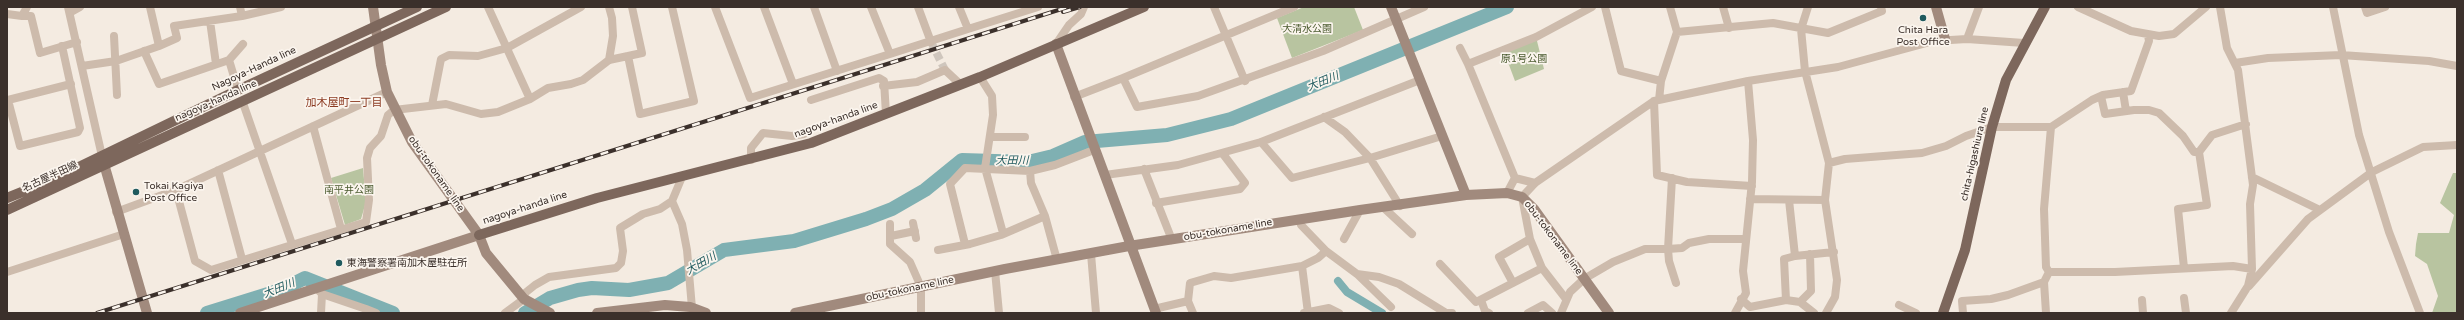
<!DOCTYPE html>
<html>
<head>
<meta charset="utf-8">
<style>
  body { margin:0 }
  #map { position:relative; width:2464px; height:320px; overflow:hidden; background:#f4ebe1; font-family:"Varela Round",sans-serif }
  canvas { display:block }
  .frame { position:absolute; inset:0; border:8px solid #3b302b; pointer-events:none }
</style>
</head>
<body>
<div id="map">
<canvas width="2464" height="320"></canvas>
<div class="frame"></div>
</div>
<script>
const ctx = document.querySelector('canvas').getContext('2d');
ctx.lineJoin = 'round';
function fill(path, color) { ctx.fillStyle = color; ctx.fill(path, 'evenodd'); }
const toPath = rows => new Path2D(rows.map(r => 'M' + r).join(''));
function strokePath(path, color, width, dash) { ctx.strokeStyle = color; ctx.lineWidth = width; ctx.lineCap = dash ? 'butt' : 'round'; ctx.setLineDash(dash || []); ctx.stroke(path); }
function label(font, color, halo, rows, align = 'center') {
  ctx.font = font + ' "Varela Round","Noto Sans JP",sans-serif'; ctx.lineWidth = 3.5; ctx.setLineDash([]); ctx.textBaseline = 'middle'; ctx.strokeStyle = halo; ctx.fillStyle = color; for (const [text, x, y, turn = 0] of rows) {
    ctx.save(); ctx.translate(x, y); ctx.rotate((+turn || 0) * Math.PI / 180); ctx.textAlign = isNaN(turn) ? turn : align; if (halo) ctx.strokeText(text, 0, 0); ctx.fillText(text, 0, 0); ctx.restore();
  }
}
fill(toPath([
  [1304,7,1354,7,1363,30,1292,58,1277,18],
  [1536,37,1544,69,1515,81,1503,49],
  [363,168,366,202,361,219,345,225,331,178],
  [2453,173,2457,173,2457,313,2432,313,2438,296,2427,264,2415,256,2416,244,2418,233,2449,233,2454,215,2440,203]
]), '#b8c4a0');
strokePath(toPath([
  [1338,281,1347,292,1382,313]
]), '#7fb0b2', 8);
strokePath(toPath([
  [207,313,281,290,305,278,393,313],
  [525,313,550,298,578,290,592,288,629,290,668,283,724,250,794,241,866,219,892,209,925,190,962,160,1028,162,1053,156,1085,142,1167,135,1231,119,1507,7]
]), '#7fb0b2', 14);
strokePath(toPath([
  [931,42,945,70]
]), '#cfc6bd', 8, [8, 4]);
strokePath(toPath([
  [68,7,102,156],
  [150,7,159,46],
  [488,7,530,99],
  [609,7,612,18,613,36,609,60],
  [715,7,750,98,890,54,871,7],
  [764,7,793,84],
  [814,7,837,71],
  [918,7,931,42],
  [959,7,968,29,1038,7],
  [1214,7,1245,81],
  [1605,7,1621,71,1661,81],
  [1723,7,1729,28],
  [1808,7,1801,29,1805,71,1829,163,1825,200,1837,280,1835,297,1826,313],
  [2078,7,2131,31,2159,36,2174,34,2206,7],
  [2220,7,2227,48,2238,70,2253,185,2250,204,2252,269,2248,286,2231,313],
  [2333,7,2359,135,2389,232,2420,313],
  [2365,7,2367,13,2385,7],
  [71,12,80,7],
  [7,14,22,16,27,7],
  [22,16,31,16,40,53,77,42],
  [242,16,281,7],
  [210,21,216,64],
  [1677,32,1773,23,1828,33,1882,11,1881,7],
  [114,36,117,95],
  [1967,39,1979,7],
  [1056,44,1069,25,1081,14,1084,7],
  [62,46,80,128,78,132,20,146,8,100,71,84],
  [1460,48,1468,64],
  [144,51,159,84,229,60,243,44],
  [890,54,968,29],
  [628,56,642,53,632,7],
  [229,60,238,90],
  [2235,63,2268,58,2341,55,2429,61,2457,66],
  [82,66,116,61,159,46,177,38,174,26,242,16,240,7],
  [980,77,992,96,993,115,985,168,1003,233],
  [1123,78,1294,7],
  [883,86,917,82,945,70,960,84],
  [2123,92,2126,111],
  [2101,96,2105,114,2134,110,2149,110,2159,113,2183,136,2194,152,2199,152,2212,135,2246,124],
  [1074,97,1123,78,1137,107,1198,96,1323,51,1424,7],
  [811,100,879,78,884,81,886,114],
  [1659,100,1661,81,1677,32,1670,7],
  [1654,101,1657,175,1687,182,1752,186],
  [243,103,292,244],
  [432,105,441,59,449,55,478,56,507,48,581,7],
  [1324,117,1345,132,1370,158,1400,206],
  [313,126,341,229],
  [991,137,1025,137],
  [1261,142,1292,178,1370,158,1442,136],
  [751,160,751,148,763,133,792,136,804,134],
  [1829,163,1845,159,1922,153,1946,146,1966,136,1992,127,2051,127,2092,100,2103,95,2131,91,2149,41,2148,35],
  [1144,169,1172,240],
  [218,170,242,259],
  [1030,171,1055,165,1094,150],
  [1105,175,1178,165,1261,142,1420,80],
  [2252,177,2320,210],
  [1515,178,1535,183],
  [1672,178,1668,249,1682,248,1689,243,1709,239,1745,239],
  [176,190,195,261,211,270,366,222,369,200,367,158,370,148,381,136,388,115,394,110,446,104,481,114,498,112,530,99,548,88,571,84,583,80,609,60,628,56,640,114,694,101,672,7],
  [1507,193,1515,178,1468,64,1536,37,1592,7],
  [1750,199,1825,200],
  [672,201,682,224,687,250,692,308],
  [1156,203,1240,189,1245,183,1223,154],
  [1384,208,1412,234],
  [116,212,176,190,387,92],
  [1045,216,1057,260],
  [913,223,916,238],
  [890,224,890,244,910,262,921,287,921,313],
  [891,236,915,231],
  [1344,239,1360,210],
  [938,250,970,244,1001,235,1045,216,1031,183,1030,171,965,168,950,184,965,244],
  [1326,251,1357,274,1379,277,1399,284,1446,313,1452,313],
  [1091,254,1096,313],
  [1795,256,1834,252],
  [1440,264,1476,302,1542,268],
  [1302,266,1308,313],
  [2184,268,2178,209,2207,205,2199,152],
  [995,271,999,313],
  [7,272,124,234],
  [2049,272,2115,272,2233,266,2252,269],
  [2049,272,2046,267,2044,209,2051,127],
  [1357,274,1391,307],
  [2044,282,2046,313],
  [1513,283,1499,257,1530,239],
  [2249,286,2308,219,2372,172,2423,147,2457,145],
  [316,288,322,294,366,309,366,313],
  [2184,298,2186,313],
  [1566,299,1542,268,1530,239,1522,197,1535,183,1654,101,1748,81,1838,67,1934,41,1967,39,2024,43],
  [1741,299,1750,307,1786,300,1784,259,1795,256,1789,200],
  [1481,300,1485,311,1489,313],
  [1786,300,1800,302,1814,313],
  [2142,300,2143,313],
  [1800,302,1811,291,1810,254],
  [1899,305,1916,313],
  [366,309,376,313],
  [1154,309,1188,301],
  [321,313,322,294],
  [505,313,524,299,525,293,535,285,549,277,616,268,621,263,623,251,620,228,643,214,660,209,672,201,682,177],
  [1193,313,1188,301,1190,283,1214,276,1231,278,1302,266,1318,258,1326,251,1301,225,1299,219],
  [1304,313,1329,308,1339,313],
  [1528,313,1543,305,1552,313],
  [1561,313,1570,292,1584,279,1613,262,1645,249,1668,249,1669,261,1676,283],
  [1735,313,1746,293,1743,271,1752,182,1753,140,1748,81],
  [1963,313,1962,301,1991,299,2008,295,2044,282,2049,272]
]), '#cdbbac', 8);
strokePath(toPath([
  [373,7,381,65,387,92,412,142,479,235,486,253,524,299,550,313],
  [1391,7,1466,195],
  [1936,7,1945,39],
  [1056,44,1156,313],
  [102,157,147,313],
  [240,313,479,235],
  [597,313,665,305,690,307,706,313],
  [795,313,1005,269,1129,246,1360,210,1466,195,1507,193,1522,197,1534,209,1609,313]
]), '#a18a7d', 10);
strokePath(toPath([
  [7,198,54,179,238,90,417,7],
  [7,210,446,7],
  [479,235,597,198,811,143,980,77,1144,7],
  [1943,313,1965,250,1992,127,2006,80,2045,7]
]), '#7d675c', 10);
const rail = toPath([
  [1063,12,1080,7],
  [97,313,1068,7]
]);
strokePath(rail, '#3b302b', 4);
strokePath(rail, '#fbf5ee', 2.5, [8]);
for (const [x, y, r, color] of [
  [1923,18,4,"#1f5a5e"],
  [136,192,4,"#1f5a5e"],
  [339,263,4,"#1f5a5e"]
]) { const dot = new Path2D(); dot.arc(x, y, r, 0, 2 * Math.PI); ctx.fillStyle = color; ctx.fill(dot); strokePath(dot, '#fbf5ee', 1.5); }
label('10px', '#4a5a2e', '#fbf5ee', [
  ["大清水公園",1307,29],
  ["原1号公園",1524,59],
  ["南平井公園",349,190]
]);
label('10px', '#3b302b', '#fbf5ee', [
  ["Chita Hara",1923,30,"center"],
  ["Post Office",1923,42,"center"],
  ["Tokai Kagiya",144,186],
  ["Post Office",144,198],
  ["東海警察署南加木屋駐在所",347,263]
], 'left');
label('10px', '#3b302b', '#fbf5ee', [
  ["Nagoya-Handa line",254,69,-25],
  ["nagoya-handa line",216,101,-24],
  ["nagoya-handa line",836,120,-20],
  ["chita-higashiura line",1975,154,-77],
  ["obu-tokoname line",436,174,55],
  ["名古屋半田線",50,177,-25],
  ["nagoya-handa line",525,208,-18],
  ["obu-tokoname line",1228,230,-10],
  ["obu-tokoname line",1553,238,53],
  ["obu-tokoname line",910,289,-12]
]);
label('italic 11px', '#1f5a5e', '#fbf5ee', [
  ["大田川",1323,82,-22],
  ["大田川",1012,161],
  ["大田川",701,264,-30],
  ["大田川",279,289,-22]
]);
label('11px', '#8c3b22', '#fbf5ee', [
  ["加木屋町一丁目",344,103]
]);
</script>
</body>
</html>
